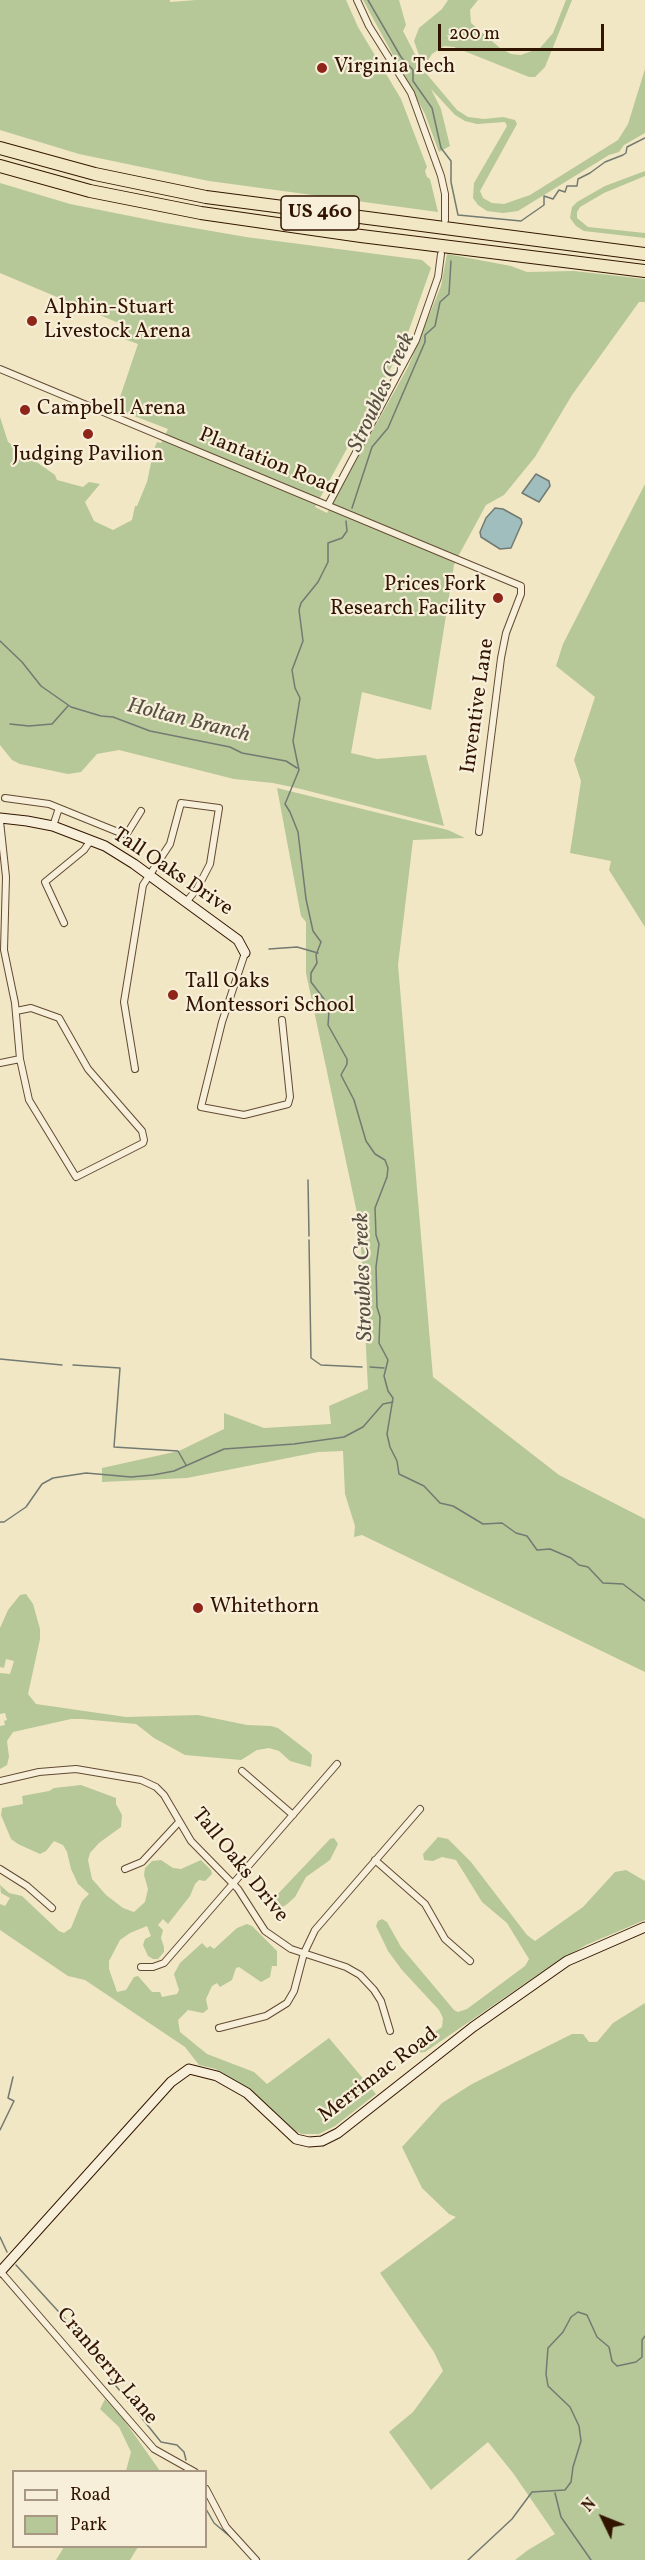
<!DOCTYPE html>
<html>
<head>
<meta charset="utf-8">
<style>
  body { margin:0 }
  #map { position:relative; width:645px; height:2560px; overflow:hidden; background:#f2e7c4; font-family:Vollkorn,serif }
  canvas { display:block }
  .legend { position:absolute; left:12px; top:2470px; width:195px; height:78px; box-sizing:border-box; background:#f7efd9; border:2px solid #a89883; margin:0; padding:8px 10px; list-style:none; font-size:18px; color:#321501 }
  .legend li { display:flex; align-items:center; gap:12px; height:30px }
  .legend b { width:30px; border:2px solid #a89883 }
  .north { position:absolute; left:573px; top:2488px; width:60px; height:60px; -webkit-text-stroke:4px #f7efd9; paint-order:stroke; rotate:313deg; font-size:16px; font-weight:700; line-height:24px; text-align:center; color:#321501 }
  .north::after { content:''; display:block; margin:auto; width:21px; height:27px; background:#321501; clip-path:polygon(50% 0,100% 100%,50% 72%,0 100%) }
  .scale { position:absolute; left:438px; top:24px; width:166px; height:27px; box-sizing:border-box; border:3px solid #321501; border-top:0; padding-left:8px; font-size:18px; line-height:21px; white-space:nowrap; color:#321501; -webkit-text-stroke:4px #f7efd9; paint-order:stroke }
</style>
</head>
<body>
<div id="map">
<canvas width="645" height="2560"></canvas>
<ul class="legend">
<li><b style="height:8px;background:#f7efd9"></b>Road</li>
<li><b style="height:16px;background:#b6c798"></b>Park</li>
</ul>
<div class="north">N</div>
<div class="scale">200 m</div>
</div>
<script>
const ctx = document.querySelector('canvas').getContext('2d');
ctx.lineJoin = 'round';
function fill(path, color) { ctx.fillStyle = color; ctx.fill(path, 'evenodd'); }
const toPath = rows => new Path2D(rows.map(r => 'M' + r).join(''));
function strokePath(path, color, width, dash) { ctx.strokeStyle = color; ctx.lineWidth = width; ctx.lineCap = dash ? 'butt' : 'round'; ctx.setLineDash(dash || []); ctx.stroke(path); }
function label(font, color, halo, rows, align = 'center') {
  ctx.font = font + ' Vollkorn,serif'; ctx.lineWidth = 4.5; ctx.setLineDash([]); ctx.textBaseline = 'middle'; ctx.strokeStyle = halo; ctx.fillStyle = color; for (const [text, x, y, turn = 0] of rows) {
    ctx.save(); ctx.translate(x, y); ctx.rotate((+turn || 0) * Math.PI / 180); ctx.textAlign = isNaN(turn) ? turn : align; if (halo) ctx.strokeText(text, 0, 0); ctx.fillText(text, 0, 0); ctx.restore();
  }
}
fill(toPath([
  [0,0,170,0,170,2,196,0,346,0,358,27,401,99,427,167,425,171,427,177,430,179,438,212,209,181,79,154,0,130],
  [363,0,399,0,406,25,403,31,418,60,420,58,414,41,419,28,442,9,448,0,478,0,470,10,471,23,500,48,511,54,521,55,540,48,553,33,566,0,572,0,545,67,535,77,529,77,454,47,444,46,432,54,425,65,425,72,457,110,468,117,484,119,503,117,515,120,517,124,480,191,483,198,492,203,504,204,530,195,618,140,628,124,645,69,645,133,624,145,619,152,609,155,518,211,503,213,487,211,478,205,473,198,474,183,507,126,505,122,477,124,465,121,455,115,431,89,441,109,450,146,439,152,425,114],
  [645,171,645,176,604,193,580,207,577,212,577,218,588,227,645,233,645,238,584,231,576,226,570,218,572,207,577,202,605,186],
  [0,183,70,204,165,223,246,237,422,260,431,268,404,344,315,507,327,513,408,367,441,286,447,254,511,266,527,272,574,271,645,279,645,302,639,302,572,395,535,457,504,495,486,505,460,553,454,565,431,710,362,692,351,753,377,759,426,755,444,826,301,789,273,783,234,779,119,750,97,754,81,772,68,774,20,764,12,760,0,745,0,417,8,442,55,475,57,480,83,487,89,482,100,484,85,502,94,521,113,530,132,520,135,506,137,506,147,482,154,449,157,442,161,443,168,429,116,409,138,344,124,339,128,327,0,273],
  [645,484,645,927,609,870,611,861,570,853,581,781,574,760,595,697,556,666,563,644],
  [277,788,448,830,465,838,413,840,398,965,433,1377,559,1475,645,1519,645,1672,362,1535,354,1537,355,1526,345,1494,343,1451,318,1452,187,1478,102,1482,102,1468,179,1451,224,1429,224,1413,264,1428,331,1424,329,1406,368,1389,360,1227,306,973,306,922,301,916],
  [26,1594,33,1604,40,1629,40,1639,28,1694,36,1704,126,1717,198,1715,247,1725,271,1726,278,1728,308,1751,312,1755,311,1767,290,1761,279,1751,269,1748,257,1750,241,1760,185,1755,154,1738,136,1724,82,1719,71,1719,13,1732,7,1741,9,1757,7,1765,0,1769,0,1726,5,1725,4,1721,7,1720,5,1713,0,1714,0,1673,10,1674,14,1661,6,1659,4,1668,0,1667,0,1628,8,1610,20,1595],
  [81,1785,116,1798,116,1804,122,1815,121,1827,99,1843,90,1853,88,1860,92,1879,106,1895,123,1908,134,1912,145,1902,148,1889,144,1875,145,1868,152,1861,161,1860,173,1868,181,1869,201,1860,211,1870,212,1874,205,1881,199,1880,195,1884,190,1896,168,1924,163,1919,158,1925,163,1930,161,1938,164,1947,164,1952,158,1959,153,1959,148,1956,143,1945,145,1939,151,1936,147,1926,130,1933,120,1940,109,1961,109,1969,117,1992,126,1990,134,1977,138,1976,152,1992,160,1992,162,1997,177,1994,179,1990,174,1974,180,1963,202,1943,207,1948,210,1946,214,1949,237,1928,247,1924,252,1926,277,1951,277,1966,272,1966,270,1977,261,1982,239,1967,236,1968,232,1980,220,1987,217,1983,212,1986,206,1999,208,2009,203,2013,188,2010,178,2020,180,2032,207,2054,254,2072,267,2084,329,2038,376,2094,335,2126,319,2134,302,2134,295,2131,254,2093,216,2069,199,2065,185,2047,85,1980,68,1976,0,1930,0,1904,5,1906,10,1898,1,1893,0,1885,9,1893,22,1896,59,1931,64,1933,71,1928,82,1901,89,1894,78,1884,71,1869,67,1852,63,1845,54,1841,46,1851,40,1854,18,1844,11,1839,1,1815,2,1808,23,1804,22,1796,49,1791,54,1788],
  [438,1837,448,1839,471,1862,527,1935,535,1941,583,1907,615,1872,626,1870,645,1881,645,1920,586,1945,546,1969,425,2052,415,2053,412,2046,413,2042,429,2036,442,2027,443,2018,439,2010,402,1970,388,1951,376,1926,378,1921,382,1919,387,1922,401,1947,454,2010,458,2012,467,2009,525,1966,529,1959,507,1923,482,1902,456,1860,442,1857,433,1861,424,1860,423,1854],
  [334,1838,338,1844,330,1860,306,1877,295,1897,286,1905,280,1908,274,1907,272,1903,275,1897,330,1839],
  [645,2003,645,2560,515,2560,528,2550,555,2534,513,2473,488,2442,431,2490,389,2432,413,2412,443,2371,434,2352,380,2273,456,2217,449,2214,422,2188,402,2147,442,2103,472,2084,572,2034,583,2034,589,2042,597,2042,613,2023],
  [105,2399,124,2420,160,2471,126,2471,131,2452,119,2427,100,2409],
  [64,2547,64,2546,138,2547,130,2560,56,2560]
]), '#b6c798');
const water = toPath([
  [536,474,549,481,550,486,539,502,522,493,536,474],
  [495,508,503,509,521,519,522,523,511,548,500,549,481,537,480,532,486,518,495,508]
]);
fill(water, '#9fbebd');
strokePath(water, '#737a72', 1.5);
strokePath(toPath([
  [368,0,401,57,413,70,413,81,432,108,441,148,451,161,451,182,458,215,521,221,544,205,544,196,553,199,559,190,565,192,567,186,577,186,578,179,590,173,605,162,623,155,626,153,627,147,645,138],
  [352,508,372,447,388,428,425,342,425,335,435,326,440,302,449,294,451,261],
  [346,521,347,531,342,538,328,543,328,562,318,582,301,603,299,610,303,641,292,670,295,688,300,698,293,741,299,770,285,804,290,812,298,832,306,899,313,931,321,942,316,955,317,963,311,973,311,982,324,999,329,1011,328,1025,347,1059,347,1064,341,1075,354,1100,366,1141,375,1154,385,1160,388,1168,387,1177,375,1208,376,1235,379,1244,376,1267,377,1307,380,1317,379,1343,388,1360,384,1376,388,1391,393,1398,387,1434,390,1447,397,1461,399,1474,424,1486,440,1503,453,1506,483,1524,502,1523,516,1533,527,1536,537,1550,550,1549,571,1558,579,1565,588,1567,603,1583,623,1584,645,1601],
  [0,641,22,662,41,686,71,707,101,716,113,717,150,731,230,747,242,753,286,761,297,768],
  [10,724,29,726,52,724,68,706],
  [269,949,297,947,318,953],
  [308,1180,309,1236],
  [309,1240,311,1358,321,1365,362,1367],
  [0,1359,62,1365],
  [73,1365,120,1368,114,1447,178,1451,186,1465],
  [370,1367,384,1368],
  [0,1522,4,1522,26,1507,42,1484,53,1478,86,1473,131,1477,153,1475,174,1471,224,1449,294,1444,344,1437,363,1427,383,1404,393,1402],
  [0,2130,14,2101,8,2098,13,2077],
  [0,2237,7,2252],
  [16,2265,68,2322,91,2355],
  [96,2361,161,2442,177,2445,184,2452,186,2460],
  [555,2493,561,2517,591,2560],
  [206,2509,214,2523,233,2539],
  [468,2560,512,2519,532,2492,565,2490,571,2482,573,2467,581,2441,579,2426,570,2407,548,2386,546,2374,548,2348,563,2332,571,2317,578,2312,587,2315,597,2337,609,2347,612,2361,617,2366,636,2362,642,2357,642,2340,645,2336]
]), '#737a72', 1.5);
const street = toPath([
  [357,0,369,26,411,93,441,176,445,194,445,220],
  [0,369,521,586,521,594,506,633,501,658,479,832],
  [328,505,416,340,438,277,441,254],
  [5,798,49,804,123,834,128,832,141,811],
  [0,821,6,877,4,950,15,1003,20,1059,29,1100,76,1177,143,1143,144,1140,142,1131,88,1069,59,1018,31,1008,16,1011],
  [53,826,59,808],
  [64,923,45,882,84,850,91,840],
  [245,953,222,1022,201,1107,244,1115,288,1104,290,1097,282,1020],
  [0,1063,20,1059],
  [135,1069,124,1002,143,885,170,844,181,803,219,808,210,864,197,889,186,902],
  [242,1771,293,1815],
  [0,1781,39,1772,76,1769,141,1780,156,1787,164,1795,191,1841,238,1889,265,1931,291,1949,346,1967,360,1975,374,1990,381,2001,390,2031],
  [375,1860,425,1904,445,1939,470,1961],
  [0,1869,27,1886,52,1908],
  [125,1869,142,1862,179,1822],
  [141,1967,153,1967,164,1963,337,1764],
  [219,2028,266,2016,287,2003,294,1991,304,1953,315,1930,420,1809],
  [0,2271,154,2449,195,2472],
  [206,2489,226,2527,256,2560]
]);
const secondary = toPath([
  [0,818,27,821,53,826,105,846,134,864,238,940,245,953],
  [0,2272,171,2082,189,2069,217,2076,247,2093,296,2139,309,2142,322,2141,338,2133,473,2027,567,1961,645,1927]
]);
const highway = toPath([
  [0,148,95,174,206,197,645,254],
  [0,166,90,191,201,213,361,236,645,271]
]);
strokePath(street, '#624a32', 8);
strokePath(secondary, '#321501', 11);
strokePath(highway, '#321501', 14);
strokePath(street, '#f7efd9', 6);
strokePath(secondary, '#f7efd9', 9);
strokePath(highway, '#f2e7c4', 12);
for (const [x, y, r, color] of [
  [322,68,6,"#8f2418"],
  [32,321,6,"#8f2418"],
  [25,410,6,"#8f2418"],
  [88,434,6,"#8f2418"],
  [498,598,6,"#8f2418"],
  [173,995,6,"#8f2418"],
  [198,1608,6,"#8f2418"]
]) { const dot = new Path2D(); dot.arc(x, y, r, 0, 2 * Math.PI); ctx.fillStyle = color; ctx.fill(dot); strokePath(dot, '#f7efd9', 2); }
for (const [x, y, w] of [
  [320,213,78]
]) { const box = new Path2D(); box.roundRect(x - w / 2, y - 17, w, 34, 4.5); ctx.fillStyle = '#f7efd9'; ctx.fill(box); strokePath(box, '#321501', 1.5); }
label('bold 20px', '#321501', null, [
  ["US 460",320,213]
]);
label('21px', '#321501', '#f7efd9', [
  ["Virginia Tech",334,68],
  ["Alphin-Stuart",44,309],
  ["Livestock Arena",44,333],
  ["Campbell Arena",37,410],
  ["Judging Pavilion",88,456,"center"],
  ["Prices Fork",486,586,"right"],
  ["Research Facility",486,610,"right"],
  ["Tall Oaks",185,983],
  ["Montessori School",185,1007],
  ["Whitethorn",210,1608]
], 'left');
label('21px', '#321501', '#f7efd9', [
  ["Plantation Road",268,463,22],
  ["Inventive Lane",479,706,-82],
  ["Tall Oaks Drive",172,873,34],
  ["Tall Oaks Drive",239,1866,51],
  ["Merrimac Road",379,2076,-37],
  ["Cranberry Lane",106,2367,50]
]);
label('italic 22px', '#585043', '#f7efd9', [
  ["Stroubles Creek",383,393,-65],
  ["Holtan Branch",188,722,14],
  ["Stroubles Creek",365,1277,-92]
]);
</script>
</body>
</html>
